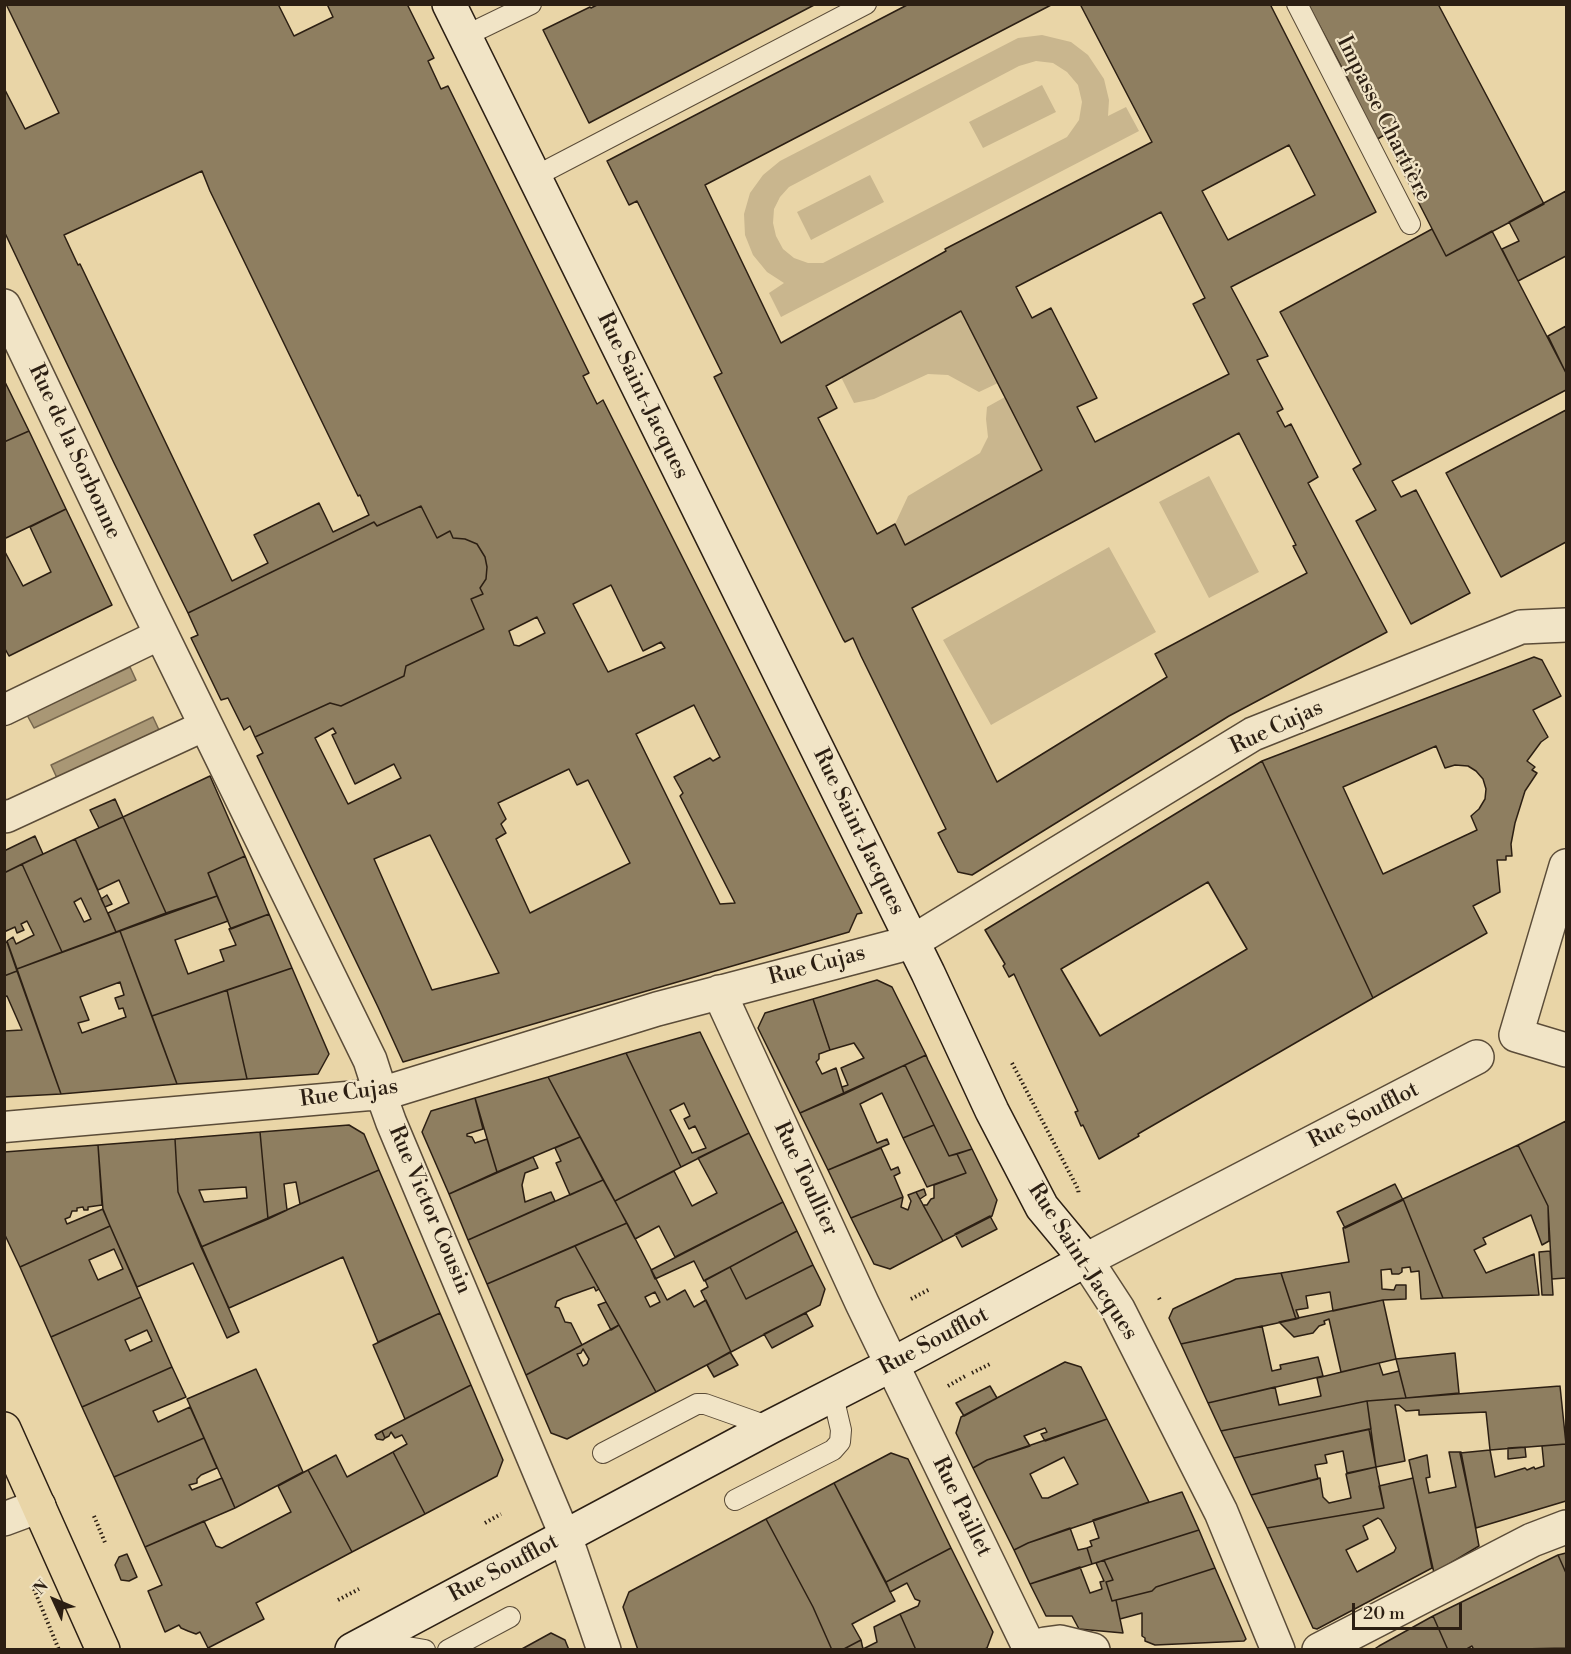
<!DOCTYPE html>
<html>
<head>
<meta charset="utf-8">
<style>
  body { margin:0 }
  #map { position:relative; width:1571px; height:1654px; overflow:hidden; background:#e9d5a7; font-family:"Libre Bodoni",serif }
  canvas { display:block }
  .frame { position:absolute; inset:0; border:6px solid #2c1f13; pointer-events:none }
  .north { position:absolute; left:24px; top:1570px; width:60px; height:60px; -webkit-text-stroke:4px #f1e4c6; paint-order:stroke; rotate:314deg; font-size:16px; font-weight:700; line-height:24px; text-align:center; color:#2c1f13 }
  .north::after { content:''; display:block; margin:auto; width:21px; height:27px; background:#2c1f13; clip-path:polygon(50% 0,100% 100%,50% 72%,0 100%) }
  .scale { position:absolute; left:1352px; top:1603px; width:110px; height:27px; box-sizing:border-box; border:3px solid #2c1f13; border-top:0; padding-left:8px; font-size:18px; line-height:21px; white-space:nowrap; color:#2c1f13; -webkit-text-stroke:4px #f1e4c6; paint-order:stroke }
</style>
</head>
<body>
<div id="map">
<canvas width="1571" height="1654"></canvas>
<div class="frame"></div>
<div class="north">N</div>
<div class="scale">20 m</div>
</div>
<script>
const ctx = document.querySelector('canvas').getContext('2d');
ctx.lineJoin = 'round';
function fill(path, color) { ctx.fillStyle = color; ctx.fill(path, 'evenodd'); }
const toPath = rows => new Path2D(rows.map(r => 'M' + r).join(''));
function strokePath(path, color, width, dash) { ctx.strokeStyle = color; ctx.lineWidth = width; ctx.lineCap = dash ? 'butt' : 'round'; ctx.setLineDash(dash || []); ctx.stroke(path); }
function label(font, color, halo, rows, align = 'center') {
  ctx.font = font + ' "Libre Bodoni",serif'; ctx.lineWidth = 4.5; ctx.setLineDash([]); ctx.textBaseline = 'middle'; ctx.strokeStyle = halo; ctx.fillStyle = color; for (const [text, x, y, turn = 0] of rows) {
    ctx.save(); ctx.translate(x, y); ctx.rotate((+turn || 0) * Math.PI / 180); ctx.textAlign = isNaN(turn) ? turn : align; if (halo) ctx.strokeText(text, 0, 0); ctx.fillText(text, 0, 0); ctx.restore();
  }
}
fill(toPath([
  [1042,35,1071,42,1088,55,1104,79,1109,100,1108,116,1126,107,1139,131,781,317,769,293,784,283,767,272,753,255,745,235,744,214,750,193,763,175,780,161,1018,38],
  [1036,61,1053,63,1067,72,1078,85,1082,102,1079,120,1067,137,823,263,808,263,794,258,783,249,776,236,773,223,774,209,780,197,789,187,1019,66],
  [1042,85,1056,112,983,148,969,122],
  [870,175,884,202,811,240,797,212],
  [961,311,998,383,979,392,948,375,928,374,874,399,854,403,841,377],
  [1005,397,1042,470,905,545,895,524,908,496,980,453,988,437,986,419,987,407],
  [1209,476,1259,572,1209,598,1159,502],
  [1109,547,1156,632,991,725,943,640]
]), '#c9b68e');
const water = toPath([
  [130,667,136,680,34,728,27,715,130,667],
  [153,717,159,730,57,778,51,765,153,717]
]);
fill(water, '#a99775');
strokePath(water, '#77674e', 1.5);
const building = toPath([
  [6,4,278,4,294,36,333,17,327,4,407,4,434,58,428,61,441,89,448,86,589,373,583,376,597,404,603,400,862,913,857,914,849,932,403,1062,378,1007,257,756,263,753,255,737,330,703,341,706,404,676,406,666,484,629,471,599,483,594,480,588,486,579,487,567,485,557,477,544,465,539,453,538,450,531,437,538,421,506,377,526,374,522,188,613,115,465,4,231,4,88,25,129,59,113,6,4],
  [202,171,210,191,358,496,360,495,369,515,333,532,319,503,254,535,268,563,232,581,80,264,78,265,64,235,202,171],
  [611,585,643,651,661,642,665,648,608,672,573,604,611,585],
  [537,617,545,633,519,646,514,645,509,631,537,617],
  [694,705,720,757,713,761,710,758,674,777,683,793,680,796,735,903,720,904,636,734,694,705],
  [333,728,336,733,332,735,355,784,394,764,401,778,348,804,315,738,333,728],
  [569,769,577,785,588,780,630,863,530,913,496,839,506,833,501,824,506,819,498,803,569,769],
  [430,835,499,973,432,990,374,859,430,835],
  [599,4,816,4,589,123,543,30,590,7,591,8,599,4],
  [909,4,1053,4,705,185,781,343,946,251,945,249,1152,142,1080,4,1270,4,1376,212,1231,287,1268,356,1257,360,1283,409,1277,412,1285,427,1291,424,1318,477,1308,483,1387,632,1229,716,972,875,958,872,938,833,946,829,861,656,853,638,845,642,843,639,715,379,714,377,722,373,637,201,629,205,607,161,909,4],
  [1289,145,1315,195,1228,240,1202,191,1289,145],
  [1161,212,1205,298,1193,304,1229,374,1095,442,1077,407,1097,398,1051,308,1032,318,1016,287,1161,212],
  [961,311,1042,470,905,545,895,524,877,534,818,418,837,408,826,386,961,311],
  [1239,433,1296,545,1293,546,1307,573,1155,654,1167,677,997,782,912,608,1239,433],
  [1308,4,1438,4,1544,204,1446,256,1384,135,1376,140,1346,81,1349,81,1308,4],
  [1566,191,1566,256,1518,281,1502,249,1519,241,1509,222,1566,191],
  [1432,229,1446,256,1492,231,1566,373,1566,390,1392,481,1401,497,1416,490,1470,593,1411,624,1356,521,1376,510,1353,469,1361,464,1280,312,1432,229],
  [1566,326,1566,373,1548,336,1566,326],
  [4,380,29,431,4,442,4,380],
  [1566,410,1566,542,1501,577,1446,473,1566,410],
  [29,431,66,509,6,538,4,534,4,442,29,431],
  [421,506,437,538,450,531,453,538,465,539,477,544,485,557,487,567,486,579,480,588,483,594,471,599,484,629,406,666,404,676,341,706,330,703,255,737,250,726,244,730,228,698,221,700,191,638,198,635,188,613,374,522,377,526,421,506],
  [66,509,112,605,9,656,4,647,4,550,23,586,51,572,30,527,66,509],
  [1534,657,1542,660,1561,696,1533,710,1548,737,1541,742,1527,761,1535,767,1532,770,1537,773,1525,791,1515,823,1511,844,1512,856,1506,856,1506,860,1497,860,1500,892,1473,906,1487,933,1373,998,1262,761,1534,657],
  [1436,746,1445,768,1455,765,1468,766,1476,771,1483,779,1486,789,1485,799,1479,809,1471,816,1477,830,1383,874,1343,787,1436,746],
  [1262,761,1373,998,1138,1134,1139,1136,1099,1159,1083,1125,1081,1126,1075,1112,1078,1111,1014,974,1009,977,1003,966,1005,964,985,930,1262,761],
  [1208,882,1247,949,1100,1036,1061,969,1208,882],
  [210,776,245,856,208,873,217,896,166,913,123,817,210,776],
  [115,799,123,817,99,828,90,810,115,799],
  [123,817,166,913,116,932,108,913,129,903,119,880,98,890,75,839,123,817],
  [35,836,43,854,4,873,4,851,35,836],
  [75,839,116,932,62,952,22,864,75,839],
  [81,898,91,919,84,922,74,902,81,898],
  [245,856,269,914,231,929,208,873,245,856],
  [22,864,62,952,17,969,7,941,13,937,16,944,34,935,27,921,21,924,24,930,17,933,15,927,4,932,4,873,22,864],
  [107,895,112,904,105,907,101,899,107,895],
  [217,896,228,921,175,940,188,974,224,961,220,950,236,945,229,929,269,914,292,968,152,1016,120,931,217,896],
  [120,931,177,1084,61,1094,17,969,120,931],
  [120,982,124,995,115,998,119,1009,123,1008,126,1017,82,1033,78,1023,89,1020,80,997,120,982],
  [7,942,17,971,4,976,4,943,7,942],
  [292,968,329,1054,318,1074,247,1079,227,990,292,968],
  [17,971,61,1094,4,1097,4,1031,22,1030,7,996,4,997,4,976,17,971],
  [877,980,892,987,926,1055,844,1094,842,1087,848,1085,841,1068,864,1058,854,1043,830,1050,813,999,877,980],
  [227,990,247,1079,177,1084,152,1016,227,990],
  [813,999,830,1050,819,1054,819,1059,816,1062,822,1074,836,1068,844,1094,800,1113,758,1028,765,1013,813,999],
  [700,1032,749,1133,681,1167,626,1053,700,1032],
  [684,1103,690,1116,684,1119,689,1129,695,1126,706,1148,692,1153,670,1110,684,1103],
  [626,1053,681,1167,615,1201,548,1077,626,1053],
  [926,1055,928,1060,972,1149,949,1156,905,1065,926,1055],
  [905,1065,934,1125,903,1138,882,1093,860,1104,877,1143,887,1139,889,1144,828,1170,800,1113,905,1065],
  [548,1077,580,1137,497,1172,475,1098,548,1077],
  [475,1098,483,1129,467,1134,467,1136,472,1137,475,1143,487,1139,497,1172,449,1194,422,1132,431,1111,475,1098],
  [1566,1121,1566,1278,1552,1279,1548,1206,1518,1145,1566,1121],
  [349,1125,364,1134,379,1170,300,1204,296,1182,284,1184,287,1210,268,1219,260,1132,349,1125],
  [934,1125,949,1156,957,1154,966,1173,927,1187,903,1138,934,1125],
  [260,1132,268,1219,201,1247,178,1192,175,1139,260,1132],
  [246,1187,247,1198,204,1202,199,1190,246,1187],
  [749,1133,783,1202,675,1257,659,1226,635,1239,615,1201,674,1171,692,1206,717,1193,698,1158,749,1133],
  [580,1137,603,1180,570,1195,556,1163,561,1161,555,1148,580,1137],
  [175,1139,178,1192,239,1332,227,1338,193,1263,137,1287,103,1210,98,1145,175,1139],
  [98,1145,102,1205,88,1207,88,1210,84,1210,83,1207,77,1208,77,1211,72,1211,70,1217,65,1219,67,1224,103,1209,110,1226,20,1267,4,1233,4,1152,98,1145],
  [1518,1145,1548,1206,1549,1241,1542,1245,1531,1215,1483,1238,1486,1244,1474,1250,1486,1273,1534,1254,1539,1295,1443,1298,1403,1199,1518,1145],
  [881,1148,891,1170,898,1167,900,1173,894,1176,903,1197,851,1218,828,1170,881,1148],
  [972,1149,997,1200,992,1216,943,1241,923,1205,927,1205,931,1199,934,1198,934,1185,966,1173,957,1154,972,1149],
  [533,1157,538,1168,525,1173,522,1185,525,1202,551,1192,555,1201,468,1240,449,1194,533,1157],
  [379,1170,440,1313,378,1342,343,1257,229,1308,201,1247,379,1170],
  [603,1180,627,1223,487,1284,468,1240,603,1180],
  [1395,1184,1403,1200,1345,1228,1337,1212,1395,1184],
  [924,1189,926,1195,920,1199,916,1192,924,1189],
  [916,1192,943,1241,890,1269,874,1264,851,1218,903,1197,901,1207,908,1210,911,1201,908,1195,916,1192],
  [1403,1199,1443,1298,1421,1299,1419,1271,1411,1272,1410,1267,1402,1268,1402,1272,1399,1274,1392,1274,1391,1269,1381,1270,1382,1289,1394,1290,1396,1285,1406,1285,1406,1299,1383,1300,1333,1311,1330,1292,1306,1296,1308,1308,1296,1310,1299,1318,1296,1319,1281,1273,1349,1262,1343,1228,1403,1199],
  [783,1202,797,1231,704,1281,694,1261,655,1279,651,1270,783,1202],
  [990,1216,997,1229,962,1247,955,1234,990,1216],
  [627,1223,667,1300,685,1290,694,1307,706,1300,731,1352,656,1392,575,1246,627,1223],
  [655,1292,660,1302,650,1307,645,1297,655,1292],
  [110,1226,141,1297,51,1337,20,1267,110,1226],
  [114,1249,123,1269,98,1280,89,1260,114,1249],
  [797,1231,813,1265,746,1299,730,1267,797,1231],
  [575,1246,599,1289,596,1291,594,1287,563,1298,557,1301,555,1307,559,1308,565,1322,571,1323,582,1345,526,1375,487,1284,575,1246],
  [1550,1251,1553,1295,1542,1295,1539,1252,1550,1251],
  [813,1265,825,1289,820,1305,731,1352,701,1291,708,1287,705,1280,730,1267,746,1299,813,1265],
  [1281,1273,1296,1319,1181,1344,1169,1318,1173,1309,1236,1279,1281,1273],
  [141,1297,172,1367,82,1407,51,1337,141,1297],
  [147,1330,152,1341,130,1351,125,1340,147,1330],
  [1383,1300,1396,1359,1341,1372,1329,1319,1324,1321,1325,1324,1319,1326,1313,1333,1294,1337,1279,1322,1383,1300],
  [606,1302,619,1325,611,1330,598,1305,606,1302],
  [440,1313,471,1385,405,1419,373,1345,440,1313],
  [806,1313,813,1326,772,1348,764,1334,806,1313],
  [619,1325,656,1392,567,1439,551,1433,526,1375,619,1325],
  [583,1349,589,1359,587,1364,583,1366,577,1354,581,1353,583,1349],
  [1262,1326,1272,1371,1281,1369,1280,1365,1318,1357,1323,1376,1208,1403,1181,1344,1262,1326],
  [730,1352,738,1365,714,1377,707,1365,730,1352],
  [1455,1353,1459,1393,1406,1398,1396,1359,1455,1353],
  [1065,1362,1081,1367,1107,1419,1045,1441,1041,1434,1047,1432,1045,1428,1024,1436,1030,1446,987,1460,973,1468,956,1433,961,1417,1065,1362],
  [1379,1363,1383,1375,1399,1371,1406,1398,1367,1401,1221,1431,1208,1403,1275,1387,1279,1405,1321,1396,1317,1378,1379,1363],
  [172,1367,186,1397,153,1411,158,1422,190,1407,204,1438,114,1477,82,1407,172,1367],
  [256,1369,303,1472,235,1508,187,1399,256,1369],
  [471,1385,503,1460,497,1476,425,1514,393,1452,407,1444,402,1435,395,1438,391,1432,389,1436,385,1438,382,1431,471,1385],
  [990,1386,997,1398,964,1416,956,1403,990,1386],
  [1560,1386,1566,1444,1490,1450,1486,1412,1419,1415,1419,1410,1406,1411,1399,1405,1395,1405,1405,1461,1376,1467,1367,1401,1560,1386],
  [1367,1401,1371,1429,1234,1458,1221,1431,1367,1401],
  [1107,1419,1149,1502,1028,1543,1014,1550,973,1468,987,1460,1107,1419],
  [1064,1457,1078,1484,1048,1498,1042,1498,1030,1474,1064,1457],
  [1369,1429,1376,1467,1347,1473,1343,1451,1325,1455,1327,1463,1315,1465,1318,1479,1251,1495,1234,1458,1369,1429],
  [382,1431,385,1438,383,1440,377,1439,375,1435,382,1431],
  [204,1438,217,1468,201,1475,197,1479,197,1483,189,1485,192,1490,222,1478,235,1508,145,1547,114,1477,204,1438],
  [1566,1444,1566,1501,1476,1528,1460,1453,1490,1450,1495,1477,1525,1468,1527,1470,1534,1467,1535,1469,1544,1466,1542,1446,1566,1444],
  [1525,1447,1526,1457,1508,1459,1508,1448,1525,1447],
  [393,1452,425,1514,352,1552,308,1470,336,1455,347,1477,393,1452],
  [1449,1452,1461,1452,1479,1546,1434,1573,1409,1460,1427,1455,1430,1477,1426,1478,1429,1493,1456,1487,1449,1452],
  [891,1453,908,1459,951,1548,886,1582,834,1483,891,1453],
  [1376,1467,1384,1508,1267,1528,1251,1495,1320,1478,1323,1497,1329,1503,1351,1498,1346,1474,1376,1467],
  [308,1470,352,1552,256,1603,264,1619,208,1648,200,1632,196,1634,188,1631,181,1628,179,1625,165,1632,148,1591,162,1585,145,1547,204,1521,216,1546,222,1548,291,1512,278,1486,308,1470],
  [1413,1478,1432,1568,1317,1629,1313,1628,1267,1528,1384,1508,1379,1486,1413,1478],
  [1378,1518,1381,1520,1396,1548,1394,1552,1357,1572,1346,1550,1368,1539,1363,1526,1378,1518],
  [834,1483,895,1601,852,1624,861,1640,842,1650,832,1650,813,1607,766,1519,834,1483],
  [1182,1492,1199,1530,1092,1564,1087,1548,1092,1546,1090,1541,1099,1538,1093,1520,1182,1492],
  [766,1519,813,1607,832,1650,638,1650,623,1607,629,1592,766,1519],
  [1070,1528,1078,1550,1087,1548,1092,1564,1030,1584,1014,1550,1028,1543,1070,1528],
  [1199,1530,1215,1568,1156,1587,1152,1591,1112,1601,1106,1582,1113,1580,1104,1560,1199,1530],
  [951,1548,993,1632,987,1648,983,1650,916,1650,900,1614,918,1606,920,1601,915,1599,907,1583,890,1592,886,1582,951,1548],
  [1566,1553,1566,1573,1558,1555,1566,1553],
  [127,1554,137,1577,129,1581,121,1580,115,1565,119,1557,127,1554],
  [1558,1555,1566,1573,1566,1648,1474,1650,1472,1646,1465,1650,1448,1650,1433,1616,1558,1555],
  [1104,1560,1113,1580,1106,1582,1112,1601,1116,1600,1123,1633,1079,1629,1072,1616,1046,1616,1030,1584,1080,1567,1090,1593,1102,1589,1100,1582,1104,1581,1096,1563,1104,1560],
  [1215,1568,1246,1639,1244,1641,1155,1645,1145,1641,1145,1638,1142,1636,1142,1613,1120,1619,1116,1600,1152,1591,1156,1587,1215,1568],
  [900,1614,916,1650,842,1650,861,1640,863,1649,877,1642,874,1627,900,1614],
  [1433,1616,1448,1650,1373,1650,1379,1646,1433,1616],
  [551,1633,565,1640,569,1650,520,1650,551,1633]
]);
fill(building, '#8e7e60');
strokePath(building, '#2c1f13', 1.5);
const service = toPath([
  [1297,4,1410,224],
  [465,36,531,4],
  [534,177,866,4],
  [603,1453,697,1404,705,1404,770,1427],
  [735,1500,833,1450,840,1442,841,1430,833,1396],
  [373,1641,425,1650],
  [448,1650,510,1617]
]);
const pedestrian = toPath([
  [4,710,161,634],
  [4,815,7,817,206,725],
  [4,1127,381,1094,391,1122,565,1536]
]);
const minor = toPath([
  [4,306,143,597,370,1060,381,1094,657,1009,912,942,1253,734,1521,627,1566,625],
  [719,992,862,1303,1030,1649],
  [1516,1035,1566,866],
  [1516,1035,1566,1050],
  [1086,1260,1118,1309,1221,1512,1278,1650],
  [4,1519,39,1506],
  [565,1536,604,1650],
  [1029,1650,1045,1644,1060,1642,1093,1650],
  [1319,1650,1532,1540,1566,1527]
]);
const tertiary = toPath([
  [1086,1260,1477,1057]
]);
const secondary = toPath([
  [352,1650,770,1427,893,1364,1086,1260,1042,1207,992,1111,928,973,449,4]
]);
const primary = toPath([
  [4,1429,103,1650]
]);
strokePath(service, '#5b4c38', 22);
strokePath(pedestrian, '#5b4c38', 33);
strokePath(minor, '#5b4c38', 36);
strokePath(tertiary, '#5b4c38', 36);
strokePath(secondary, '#2c1f13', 36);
strokePath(primary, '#2c1f13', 36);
strokePath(toPath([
  [1012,1063,1078,1189,1079,1195],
  [1159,1298,1161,1302],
  [911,1299,930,1289],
  [972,1373,990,1364],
  [948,1386,967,1375],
  [94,1516,106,1545],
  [485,1523,501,1514],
  [34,1589,59,1650],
  [338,1600,359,1589]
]), '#2c1f13', 4, [1.5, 3]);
strokePath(service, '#f1e4c6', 20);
strokePath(pedestrian, '#f1e4c6', 30);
strokePath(minor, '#f1e4c6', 33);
strokePath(tertiary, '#f1e4c6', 33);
strokePath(secondary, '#f1e4c6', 33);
strokePath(primary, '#e9d5a7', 33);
label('22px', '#2c1f13', '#f1e4c6', [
  ["Impasse Chartière",1383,119,63],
  ["Rue Saint-Jacques",642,396,64],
  ["Rue de la Sorbonne",74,452,65],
  ["Rue Cujas",1277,728,-25],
  ["Rue Saint-Jacques",858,832,64],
  ["Rue Cujas",817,966,-15],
  ["Rue Cujas",349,1094,-8],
  ["Rue Soufflot",1364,1116,-27],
  ["Rue Toullier",805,1179,65],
  ["Rue Victor Cousin",429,1210,67],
  ["Rue Saint-Jacques",1082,1262,57],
  ["Rue Soufflot",934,1342,-28],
  ["Rue Paillet",961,1507,64],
  ["Rue Soufflot",504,1569,-28]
]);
</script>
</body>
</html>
